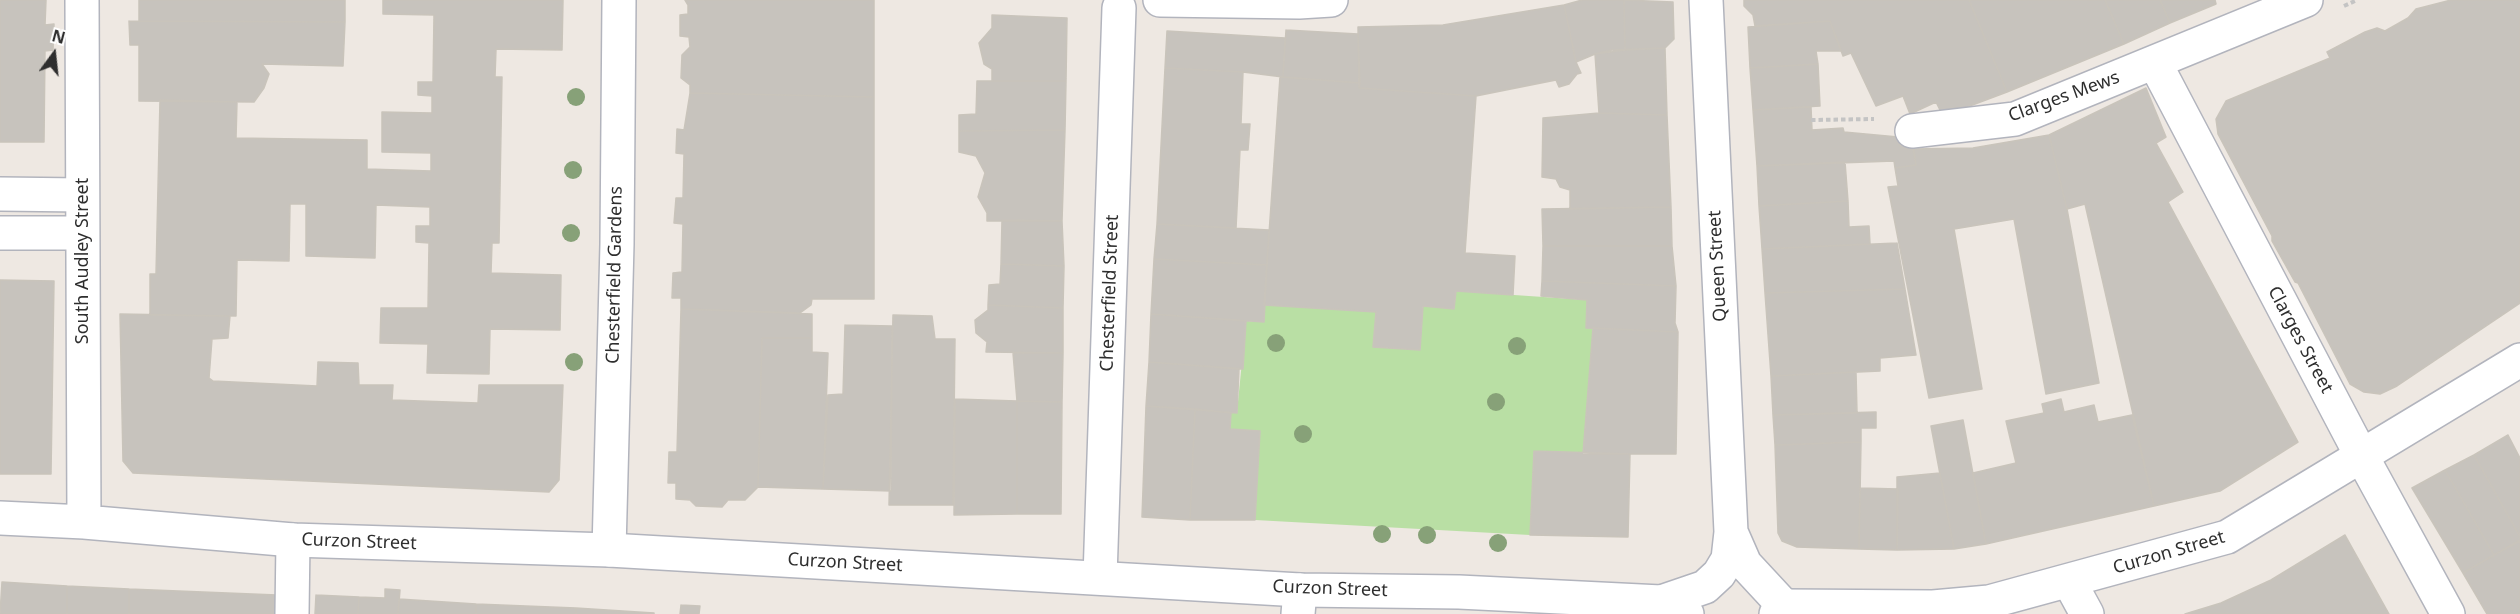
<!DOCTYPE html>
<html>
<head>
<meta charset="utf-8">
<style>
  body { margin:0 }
  #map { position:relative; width:2520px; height:614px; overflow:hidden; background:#eee8e2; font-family:"Noto Sans",sans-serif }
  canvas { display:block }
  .north { position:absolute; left:24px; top:24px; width:60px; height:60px; -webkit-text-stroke:4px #fff; paint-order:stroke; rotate:15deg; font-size:16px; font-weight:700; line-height:24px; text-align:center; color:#2e2e2e }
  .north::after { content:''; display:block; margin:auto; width:21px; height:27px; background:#2e2e2e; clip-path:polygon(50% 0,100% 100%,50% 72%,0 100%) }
</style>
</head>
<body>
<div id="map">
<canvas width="2520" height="614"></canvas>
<div class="north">N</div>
</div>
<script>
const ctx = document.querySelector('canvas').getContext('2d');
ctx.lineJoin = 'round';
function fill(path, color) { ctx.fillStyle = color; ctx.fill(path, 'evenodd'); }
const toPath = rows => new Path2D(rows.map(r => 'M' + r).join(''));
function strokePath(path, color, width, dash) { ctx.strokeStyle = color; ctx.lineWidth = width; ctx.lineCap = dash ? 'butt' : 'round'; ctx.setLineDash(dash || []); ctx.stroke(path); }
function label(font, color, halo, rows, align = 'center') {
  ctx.font = font + ' "Noto Sans",sans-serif'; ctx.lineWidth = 4.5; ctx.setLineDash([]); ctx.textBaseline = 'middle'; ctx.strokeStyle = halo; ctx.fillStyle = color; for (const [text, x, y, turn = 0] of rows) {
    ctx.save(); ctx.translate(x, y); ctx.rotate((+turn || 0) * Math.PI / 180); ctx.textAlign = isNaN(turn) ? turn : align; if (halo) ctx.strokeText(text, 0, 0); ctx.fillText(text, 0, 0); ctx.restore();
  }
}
fill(toPath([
  [1456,291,1587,300,1586,327,1593,328,1583,454,1534,451,1530,535,1255,520,1260,431,1230,429,1231,413,1237,412,1246,321,1264,322,1264,305,1376,312,1374,347,1420,350,1423,306,1454,309]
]), '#b9dfa4');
const building = toPath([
  [0,0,46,0,45,25,54,24,53,50,45,51,44,142,0,142,0,0],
  [139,0,345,0,345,22,139,21,139,0],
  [383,0,563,0,562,50,496,49,495,77,502,77,499,243,492,243,491,273,561,275,560,330,490,329,489,374,427,373,428,344,380,343,381,308,428,308,429,243,416,242,416,226,430,226,430,207,376,205,375,258,306,256,306,204,290,204,289,261,237,260,236,316,150,315,150,274,156,274,160,100,237,102,236,138,367,140,367,169,431,171,431,153,382,152,382,112,432,113,432,96,418,95,418,82,433,82,434,15,383,14,383,0],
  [685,0,874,0,874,97,690,93,690,85,681,78,682,55,690,47,689,37,680,36,680,15,688,14,688,5,685,0],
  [1582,0,1624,0,1625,50,1595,54,1576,62,1564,5,1582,0],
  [1624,0,1673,2,1674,39,1665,48,1625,50,1624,0],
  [1744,0,1969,0,2007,92,1943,116,1936,102,1910,114,1903,96,1876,106,1851,53,1843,56,1830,21,1755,26,1753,15,1744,6,1744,0],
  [1969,0,2105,0,2124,44,2007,92,1969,0],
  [2105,0,2160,0,2170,23,2124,44,2105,0],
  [2160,0,2215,0,2216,4,2170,23,2160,0],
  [2451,0,2520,0,2520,303,2397,386,2380,394,2364,392,2350,384,2298,283,2295,282,2272,241,2272,236,2218,134,2216,119,2226,101,2330,58,2327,52,2365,32,2377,28,2385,31,2408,18,2416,9,2451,0],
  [1564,5,1576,62,1581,73,1577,74,1569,84,1559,87,1556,80,1476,96,1359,88,1358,27,1443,25,1564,5],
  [992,15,1067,18,1066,81,992,81,992,69,984,64,979,43,992,28,992,15],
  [129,21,345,22,343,66,262,64,269,74,264,88,254,102,139,101,139,45,130,45,129,21],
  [1830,21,1841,51,1816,51,1818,64,1750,68,1748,27,1830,21],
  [1286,30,1358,34,1360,83,1283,77,1286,30],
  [1167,31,1285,38,1283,77,1243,72,1165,68,1167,31],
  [1665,48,1667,115,1599,113,1595,54,1612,50,1665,48],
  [1818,64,1820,106,1753,110,1750,68,1818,64],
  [1165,68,1243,72,1241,124,1250,124,1248,150,1240,150,1236,228,1157,224,1165,68],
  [1280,77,1360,83,1359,88,1476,96,1465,253,1515,256,1513,295,1456,291,1454,309,1423,306,1420,350,1373,347,1376,312,1264,305,1280,77],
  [977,81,1066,81,1065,130,959,131,959,115,976,114,977,81],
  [2146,88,2166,137,2156,143,2183,192,2168,202,2298,442,2220,491,2154,506,2085,204,2067,209,2049,135,2146,88],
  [690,93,874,97,874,299,812,299,811,305,800,313,681,309,681,298,672,298,673,273,682,272,683,224,674,223,676,198,683,198,684,154,676,153,677,129,684,130,690,93],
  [1811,107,1812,130,1843,128,1844,132,1898,137,1900,145,1913,144,1916,165,1895,168,1894,161,1757,166,1753,110,1811,107],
  [1599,113,1667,115,1671,207,1570,209,1570,190,1560,187,1556,179,1542,177,1543,118,1599,113],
  [1065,130,1062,221,987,221,987,213,978,197,985,173,976,156,959,152,959,131,1065,130],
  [2049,135,2067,209,2099,383,2046,394,2014,219,1954,229,1982,389,1929,398,1888,187,1898,186,1895,168,1916,165,1913,149,1973,148,2049,135],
  [1845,162,1848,201,1759,206,1757,166,1845,162],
  [1848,201,1849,227,1869,226,1870,244,1762,249,1759,206,1848,201],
  [1671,207,1672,246,1543,246,1542,209,1671,207],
  [1002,220,1062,221,1064,266,1001,264,1002,220],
  [1157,224,1269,230,1267,265,1154,259,1157,224],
  [1897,243,1905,289,1765,293,1762,249,1897,243],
  [1543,246,1672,246,1676,286,1542,281,1543,246],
  [1154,259,1267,265,1264,322,1151,314,1154,259],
  [1001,264,1064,266,1063,308,988,305,989,285,1000,284,1001,264],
  [0,280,54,281,51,474,0,474,0,280],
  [1542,281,1676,286,1675,323,1678,332,1586,328,1587,300,1541,296,1542,281],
  [1905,289,1916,355,1880,358,1880,371,1771,376,1765,293,1905,289],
  [988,305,1063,308,1063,353,986,352,987,342,976,333,975,320,988,310,988,305],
  [681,309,812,314,812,338,762,338,758,487,745,500,728,500,722,507,696,506,690,500,676,499,676,483,668,483,669,452,677,452,681,309],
  [120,314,230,316,228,338,212,339,209,378,213,381,317,386,318,362,358,363,359,385,393,385,392,400,478,403,479,385,563,385,559,480,549,492,133,473,123,461,120,314],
  [1151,314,1246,321,1243,369,1149,362,1151,314],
  [893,315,932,316,935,339,955,339,953,505,889,505,893,315],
  [845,325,892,326,891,491,823,489,828,395,843,394,845,325],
  [1593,328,1678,332,1676,454,1583,454,1593,328],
  [762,338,812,338,812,352,828,353,823,489,758,487,762,338],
  [1013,353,1063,353,1062,402,1017,401,1013,353],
  [1149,362,1239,369,1237,413,1146,406,1149,362],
  [1856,372,1857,413,1773,415,1771,376,1856,372],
  [955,399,1017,401,1017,514,954,515,955,399],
  [2061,399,2064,412,2094,405,2098,422,2132,415,2154,506,1986,544,1973,473,2016,463,2006,421,2044,413,2042,404,2061,399],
  [1017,401,1062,402,1061,514,1017,514,1017,401],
  [1146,406,1195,409,1190,520,1142,517,1146,406],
  [1195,409,1231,413,1230,429,1260,431,1255,520,1190,520,1195,409],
  [1876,412,1876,428,1861,428,1861,442,1775,445,1773,415,1876,412],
  [1963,420,1986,544,1954,549,1931,426,1963,420],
  [2508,435,2520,458,2520,537,2474,455,2508,435],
  [1861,442,1859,549,1797,547,1782,541,1778,533,1775,445,1861,442],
  [1534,451,1630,454,1628,537,1530,535,1534,451],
  [2474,455,2520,537,2520,541,2494,555,2445,470,2474,455],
  [2445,470,2494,555,2463,573,2412,488,2445,470],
  [1940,473,1954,549,1897,550,1897,477,1940,473],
  [1860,488,1898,489,1897,550,1859,549,1860,488],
  [2345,535,2389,614,2185,614,2221,603,2271,580,2345,535],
  [2520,540,2520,614,2487,614,2463,573,2520,540],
  [2,582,67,586,67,614,0,614,2,582],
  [67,586,129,589,129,614,67,614,67,586],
  [129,589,277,595,276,614,129,614,129,589],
  [385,589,400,590,398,614,358,614,359,597,385,598,385,589],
  [316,595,359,597,358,614,315,614,316,595],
  [399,599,476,604,476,614,398,614,399,599],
  [476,604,576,608,576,614,476,614,476,604],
  [681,605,700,606,699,614,680,614,681,605],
  [576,608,654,613,654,614,576,614,576,608]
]);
fill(building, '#c7c3bd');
strokePath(building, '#c9c4bb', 1.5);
const street = toPath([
  [1160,0,1299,2,1331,0],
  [2155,63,2361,455,2448,614],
  [1912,131,2015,119,2306,0],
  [0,194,82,195],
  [0,233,82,233],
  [1731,532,1745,564,1784,606],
  [609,550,617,244,619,0],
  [1100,577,1119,8],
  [2069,581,2087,614],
  [1661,602,1705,587,1719,574,1728,559,1731,532,1706,0],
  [292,614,293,540],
  [1298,614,1300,590]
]);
const secondary = toPath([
  [82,0,84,522],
  [0,518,84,522,293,540,609,550,1300,590,1459,592,1661,602,1687,614],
  [1776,614,1784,606,1933,607,1989,602,2227,537,2520,360]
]);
strokePath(street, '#b2b4bd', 36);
strokePath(secondary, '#b2b4bd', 36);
strokePath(toPath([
  [2344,6,2357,0],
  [1811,120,1874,119]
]), '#c4c4c4', 4, [4.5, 3]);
strokePath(street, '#fff', 33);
strokePath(secondary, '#fff', 33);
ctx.fillStyle = '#87a178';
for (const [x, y] of [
  [576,97],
  [573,170],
  [571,233],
  [1276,343],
  [1517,346],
  [574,362],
  [1496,402],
  [1303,434],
  [1382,534],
  [1427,535],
  [1498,543]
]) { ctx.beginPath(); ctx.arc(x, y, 9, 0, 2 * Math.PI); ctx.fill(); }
label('18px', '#2e2e2e', '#fff', [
  ["Clarges Mews",2064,97,-20],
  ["South Audley Street",83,261,-90],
  ["Queen Street",1718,266,-93],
  ["Chesterfield Gardens",615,275,-89],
  ["Chesterfield Street",1110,293,-88],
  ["Clarges Street",2300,340,62],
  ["Curzon Street",359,542,2],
  ["Curzon Street",2169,553,-16],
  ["Curzon Street",845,563,3],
  ["Curzon Street",1330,589,2]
]);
</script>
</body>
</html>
